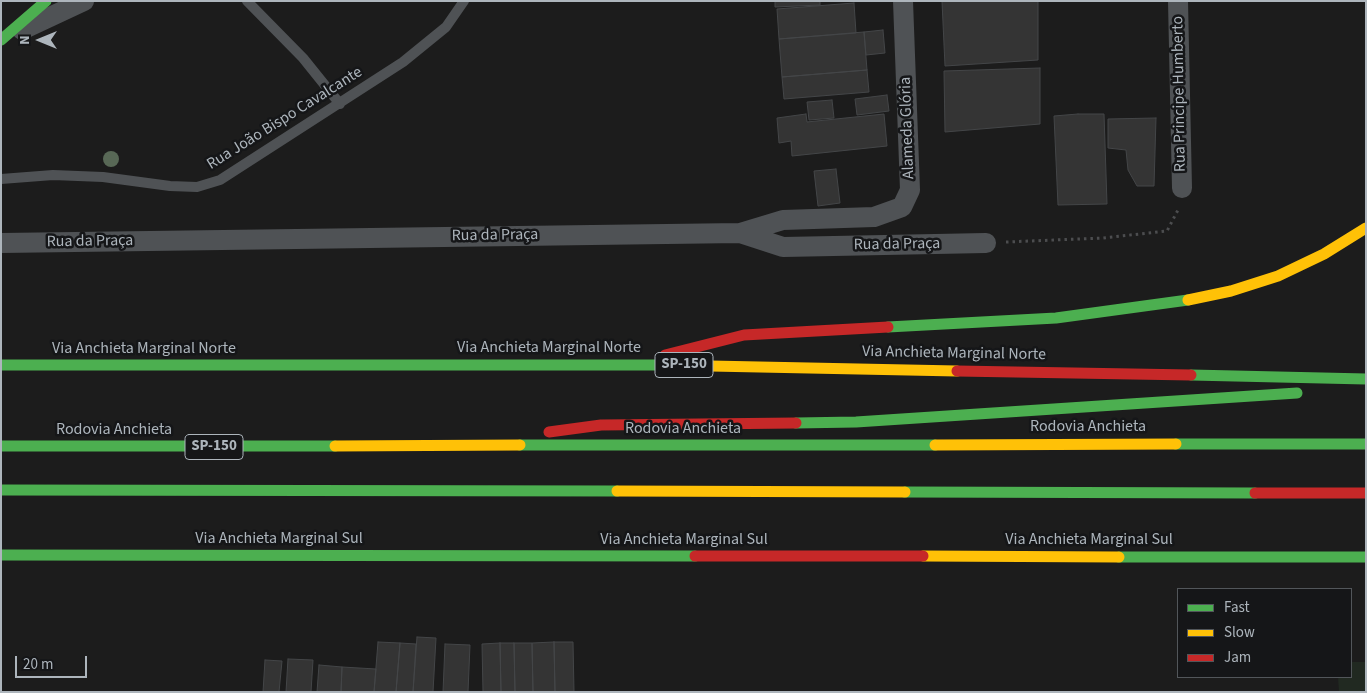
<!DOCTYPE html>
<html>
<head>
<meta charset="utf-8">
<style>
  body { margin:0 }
  #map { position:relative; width:1367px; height:693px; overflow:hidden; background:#1c1c1c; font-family:"Source Sans 3",sans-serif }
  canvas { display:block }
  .frame { position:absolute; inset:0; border:2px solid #adb5bc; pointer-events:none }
  .legend { position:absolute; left:1177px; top:588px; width:175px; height:90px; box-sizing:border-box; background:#151618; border:1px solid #52565a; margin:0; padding:6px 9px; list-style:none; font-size:15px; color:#adb5bc }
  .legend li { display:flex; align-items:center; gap:10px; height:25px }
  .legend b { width:25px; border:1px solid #52565a }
  .north { position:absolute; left:15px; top:15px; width:50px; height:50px; -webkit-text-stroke:4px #151618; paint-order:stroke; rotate:270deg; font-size:14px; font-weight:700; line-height:20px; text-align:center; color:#adb5bc }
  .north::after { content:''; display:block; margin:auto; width:18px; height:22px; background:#adb5bc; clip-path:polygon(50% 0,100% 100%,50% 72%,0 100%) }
  .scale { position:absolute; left:15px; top:656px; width:72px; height:22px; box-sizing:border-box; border:2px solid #adb5bc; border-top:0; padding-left:6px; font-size:15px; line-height:18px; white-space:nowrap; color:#adb5bc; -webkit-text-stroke:4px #151618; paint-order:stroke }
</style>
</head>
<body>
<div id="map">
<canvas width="1367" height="693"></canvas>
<div class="frame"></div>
<ul class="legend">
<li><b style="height:6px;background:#4caf50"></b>Fast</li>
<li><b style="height:6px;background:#ffc107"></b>Slow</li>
<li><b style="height:6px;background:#c62828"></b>Jam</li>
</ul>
<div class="north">N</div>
<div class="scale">20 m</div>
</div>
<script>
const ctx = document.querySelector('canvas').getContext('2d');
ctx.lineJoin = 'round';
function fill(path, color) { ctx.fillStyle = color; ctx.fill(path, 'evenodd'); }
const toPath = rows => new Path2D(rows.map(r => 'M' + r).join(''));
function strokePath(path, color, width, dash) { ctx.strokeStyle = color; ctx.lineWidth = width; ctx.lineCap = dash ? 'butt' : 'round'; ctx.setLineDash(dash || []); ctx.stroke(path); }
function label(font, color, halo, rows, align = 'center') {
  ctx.font = font + ' "Source Sans 3",sans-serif'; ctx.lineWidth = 5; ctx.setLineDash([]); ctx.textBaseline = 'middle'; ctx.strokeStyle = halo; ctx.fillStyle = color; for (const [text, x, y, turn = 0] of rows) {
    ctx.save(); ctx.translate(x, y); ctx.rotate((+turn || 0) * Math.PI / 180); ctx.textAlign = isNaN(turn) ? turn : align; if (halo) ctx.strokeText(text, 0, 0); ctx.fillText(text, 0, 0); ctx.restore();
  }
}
fill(toPath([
  [1351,662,1366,662,1366,692,1339,692,1338,677,1351,677]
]), '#212921');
const building = toPath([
  [775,1,820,1,820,5,775,7,775,1],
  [942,1,1038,1,1038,60,945,66,942,1],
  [854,3,856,33,779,39,777,9,854,3],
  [883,30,885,53,866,55,864,32,883,30],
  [864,32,867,70,782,77,779,39,864,32],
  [1040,68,1040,124,945,132,944,71,1040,68],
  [867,70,869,92,784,99,782,77,867,70],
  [887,95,889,111,857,115,855,99,887,95],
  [832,100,834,118,809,120,807,102,832,100],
  [806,114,807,122,884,114,887,146,792,156,791,141,779,143,777,118,806,114],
  [1078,114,1104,114,1107,204,1058,205,1054,116,1078,114],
  [1156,118,1154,186,1137,186,1128,170,1126,150,1108,148,1108,119,1156,118],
  [836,169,840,203,818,206,814,171,836,169],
  [417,637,436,638,433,692,413,692,417,637],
  [378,642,400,643,396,692,374,692,378,642],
  [554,642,573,642,574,692,555,692,554,642],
  [554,642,555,692,533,692,532,643,554,642],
  [400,643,416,644,413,692,396,692,400,643],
  [500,643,514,643,515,692,501,692,500,643],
  [500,643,501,692,483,692,482,644,500,643],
  [514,643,532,643,533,692,515,692,514,643],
  [445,644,470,645,468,692,443,692,445,644],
  [288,659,313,660,311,692,286,692,288,659],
  [265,660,282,661,279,692,263,692,265,660],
  [319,665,342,667,341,692,317,692,319,665],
  [342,667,376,669,374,692,341,692,342,667]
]);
fill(building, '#343434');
strokePath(building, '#444648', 1);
strokePath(toPath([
  [1006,242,1103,238,1167,231,1179,208]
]), '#4c4d4f', 3, [2.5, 4]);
strokePath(toPath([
  [247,1,303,58,340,104],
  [1,179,53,175,103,177,170,186,197,187,220,180,403,62,446,27,464,1]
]), '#4f5255', 10);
strokePath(toPath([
  [1178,1,1182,188],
  [22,30,84,1],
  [740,233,783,220,874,217,902,207,910,190,903,1],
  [1,243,740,233,783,247,986,243]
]), '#4f5255', 20);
strokePath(toPath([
  [1,40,46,1],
  [888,327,1056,318,1188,300],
  [1,365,661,365],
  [1191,375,1366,379],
  [796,423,856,422,1297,393],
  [1176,444,1366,444],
  [520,445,935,445],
  [1,446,335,446],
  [1,490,617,491],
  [905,492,1255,493],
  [1,555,695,556],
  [1119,557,1366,557]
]), '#4caf50', 11);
strokePath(toPath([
  [1188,300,1231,291,1278,276,1324,254,1366,228],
  [661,365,957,371],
  [935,445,1176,444],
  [335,446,520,445],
  [617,491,905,492],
  [923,556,1119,557]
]), '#ffc107', 11);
strokePath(toPath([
  [665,355,744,335,888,327],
  [957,371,1191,375],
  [549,432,601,425,796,423],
  [1255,493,1366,493],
  [695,556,923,556]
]), '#c62828', 11);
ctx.fillStyle = '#586856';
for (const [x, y] of [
  [111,159]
]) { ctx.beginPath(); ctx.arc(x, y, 8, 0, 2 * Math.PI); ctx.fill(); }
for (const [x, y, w] of [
  [684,365,58],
  [214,447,58]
]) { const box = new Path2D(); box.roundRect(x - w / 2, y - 12.5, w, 25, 4); ctx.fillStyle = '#151618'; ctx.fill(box); strokePath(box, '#adb5bc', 1); }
label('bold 15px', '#adb5bc', null, [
  ["SP-150",684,365],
  ["SP-150",214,447]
]);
label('16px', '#adb5bc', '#151618', [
  ["Rua Principe Humberto",1180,94,-91],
  ["Rua João Bispo Cavalcante",285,119,-32],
  ["Alameda Glória",908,128,-92],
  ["Rua da Praça",495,236,-1],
  ["Rua da Praça",90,242,-1],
  ["Rua da Praça",897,245,-1],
  ["Via Anchieta Marginal Norte",549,348],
  ["Via Anchieta Marginal Norte",144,349],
  ["Via Anchieta Marginal Norte",954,354,1],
  ["Rodovia Anchieta",1088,427],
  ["Rodovia Anchieta",683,429],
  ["Rodovia Anchieta",114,430],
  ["Via Anchieta Marginal Sul",279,539],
  ["Via Anchieta Marginal Sul",684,540],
  ["Via Anchieta Marginal Sul",1089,540]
]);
</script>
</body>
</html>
